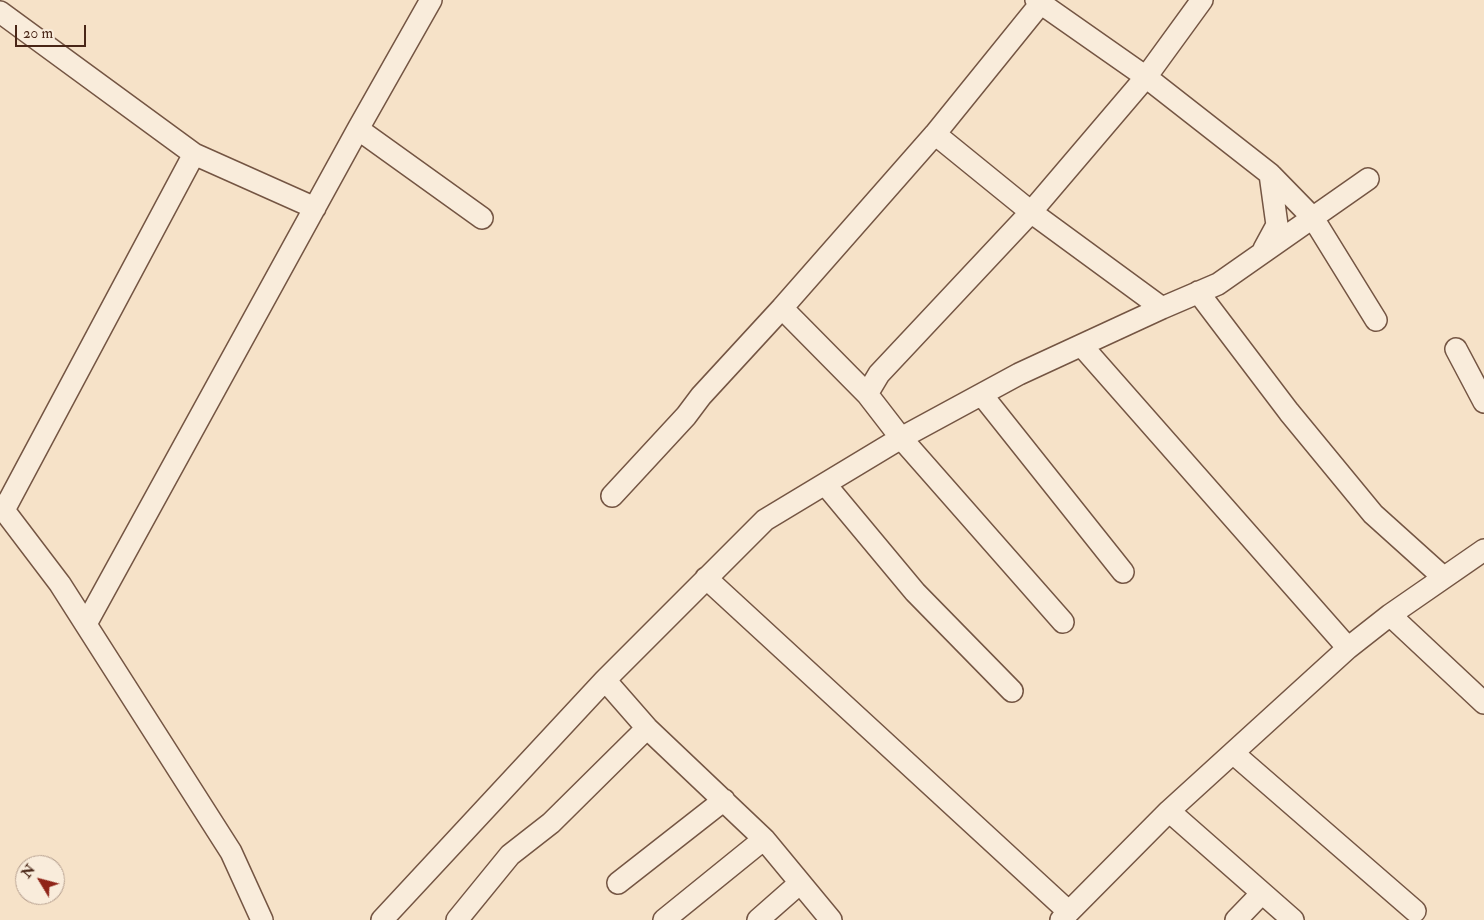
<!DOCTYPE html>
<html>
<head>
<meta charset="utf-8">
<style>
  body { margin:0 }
  #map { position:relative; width:1484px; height:920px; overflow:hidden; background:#f6e2c8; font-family:"IM FELL Double Pica",serif }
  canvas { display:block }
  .north { position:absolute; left:15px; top:855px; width:50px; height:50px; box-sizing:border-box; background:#f9ecdb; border:1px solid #b39d8d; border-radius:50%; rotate:307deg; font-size:14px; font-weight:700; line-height:20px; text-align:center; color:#492617 }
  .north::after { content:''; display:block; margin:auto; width:18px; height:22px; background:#8f2418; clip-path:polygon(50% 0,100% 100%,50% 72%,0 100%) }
  .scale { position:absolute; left:15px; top:25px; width:71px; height:22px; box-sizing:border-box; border:2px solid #492617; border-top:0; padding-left:6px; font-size:15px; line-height:18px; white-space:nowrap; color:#492617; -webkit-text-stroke:4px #f9ecdb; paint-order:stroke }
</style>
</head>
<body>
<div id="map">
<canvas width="1484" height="920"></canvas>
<div class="north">N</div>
<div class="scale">20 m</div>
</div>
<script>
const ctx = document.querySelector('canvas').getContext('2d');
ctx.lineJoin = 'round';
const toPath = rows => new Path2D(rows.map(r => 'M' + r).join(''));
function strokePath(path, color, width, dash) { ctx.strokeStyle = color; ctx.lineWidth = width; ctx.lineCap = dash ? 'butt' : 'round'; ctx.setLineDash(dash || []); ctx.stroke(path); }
const minor = toPath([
  [1036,0,1146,77,1270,174,1277,225,1264,249],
  [0,12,194,154,315,208],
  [358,129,482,218],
  [935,134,1031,212,1162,308],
  [1270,174,1313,218,1376,320],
  [1198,292,1289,412,1373,514,1443,577],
  [782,308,867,394],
  [1082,346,1348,648],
  [1456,349,1484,402],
  [982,395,1123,572],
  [825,484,915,592,1012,691],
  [612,496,686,416,701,396,782,308,935,134,1041,3],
  [0,505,60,584,231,852,262,920],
  [4,510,194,154],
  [706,578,1069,912],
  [1390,615,1484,703],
  [1063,622,901,438,867,394,879,374,1031,212,1146,77,1202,0],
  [86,624,358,129,431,0],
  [605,680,647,728,764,839,831,920],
  [1233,753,1415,911],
  [1169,811,1293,920],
  [618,883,724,800],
  [382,920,605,680,765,520,901,438,1019,374,1162,308,1218,284,1368,179],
  [457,920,510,855,551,823,647,728],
  [664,920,764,839],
  [758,920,800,883],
  [1061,920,1169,811,1348,648,1390,615,1484,550],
  [1236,920,1262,893]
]);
strokePath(minor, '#745543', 24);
strokePath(minor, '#f9ecdb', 21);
</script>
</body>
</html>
